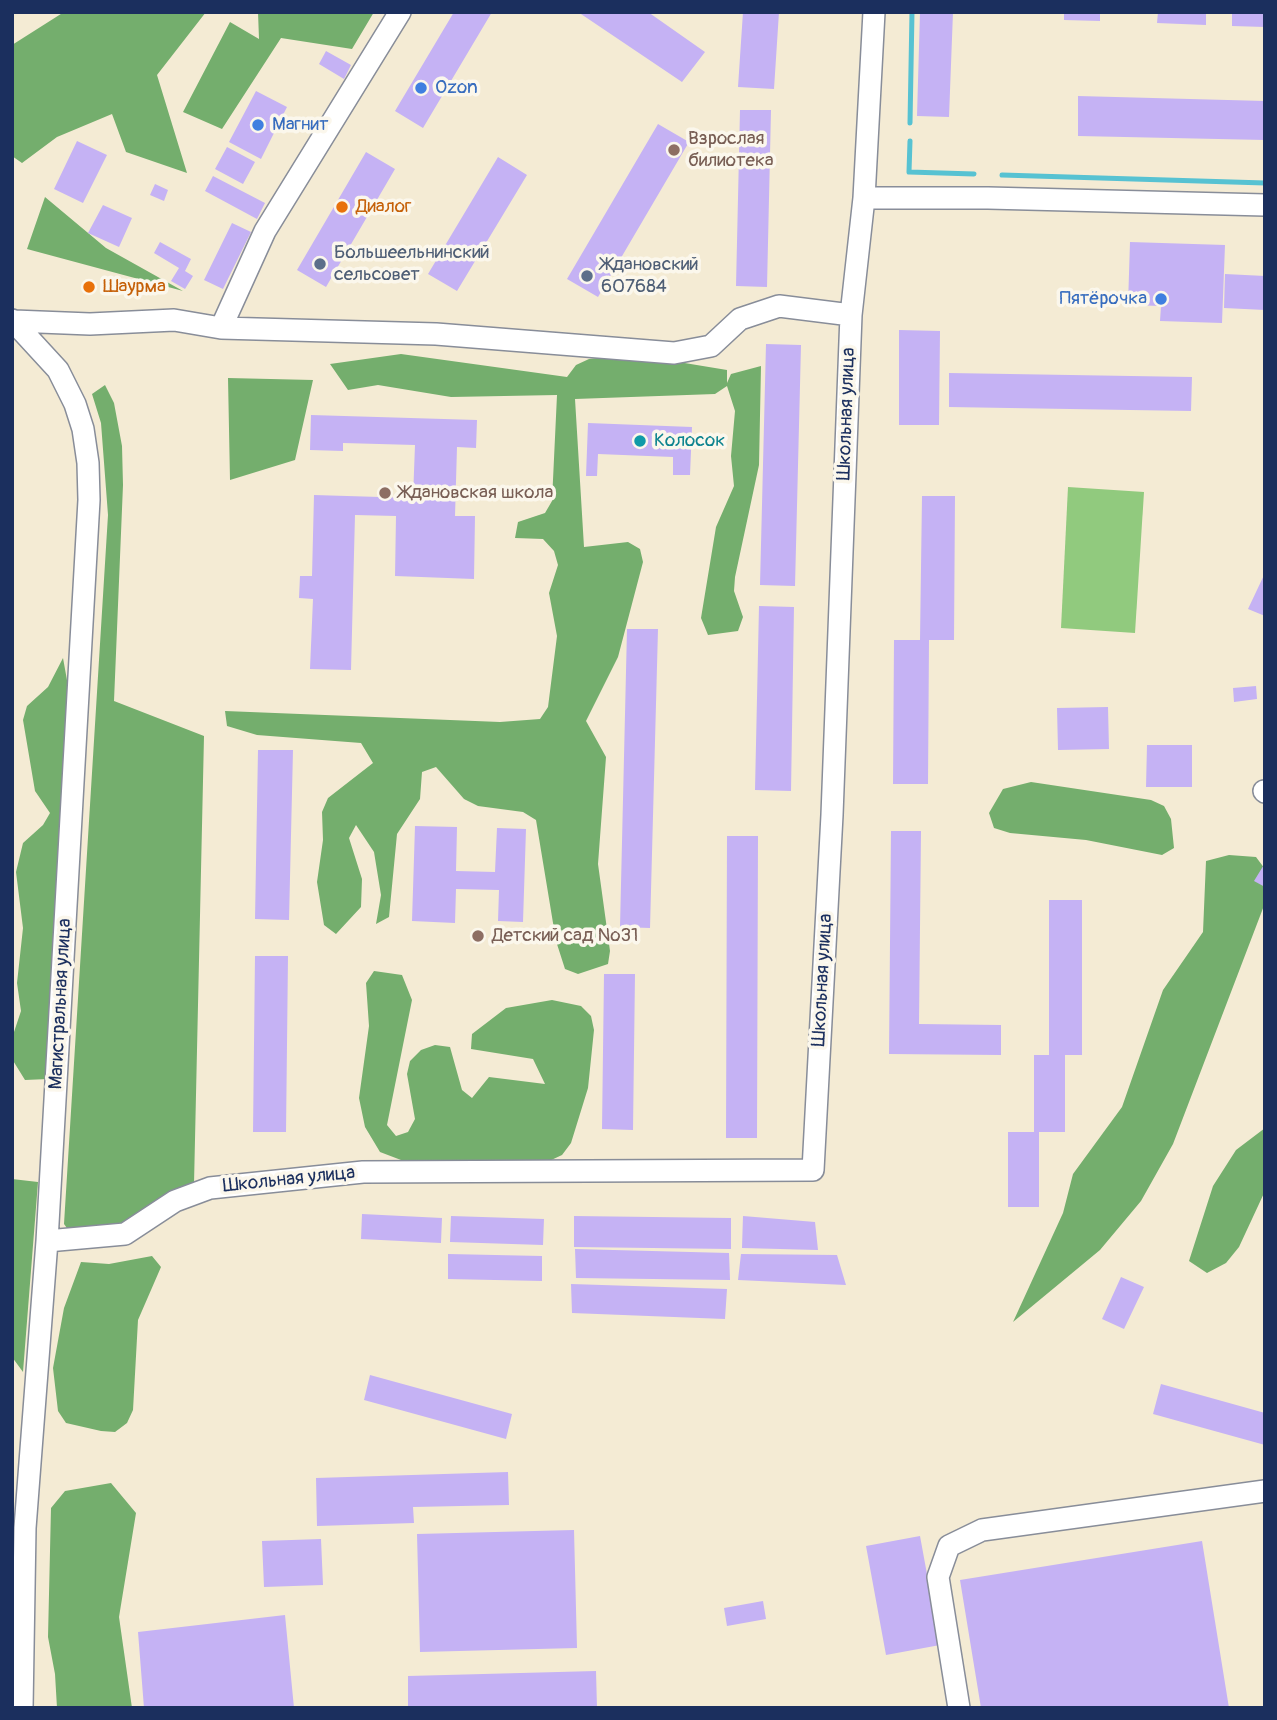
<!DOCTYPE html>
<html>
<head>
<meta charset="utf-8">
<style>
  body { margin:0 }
  #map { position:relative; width:1277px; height:1720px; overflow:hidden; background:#f4ebd4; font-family:Pangolin,sans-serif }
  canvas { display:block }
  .frame { position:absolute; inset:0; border:14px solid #1b2f5e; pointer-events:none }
</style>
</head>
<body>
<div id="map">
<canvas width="1277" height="1720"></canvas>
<div class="frame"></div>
</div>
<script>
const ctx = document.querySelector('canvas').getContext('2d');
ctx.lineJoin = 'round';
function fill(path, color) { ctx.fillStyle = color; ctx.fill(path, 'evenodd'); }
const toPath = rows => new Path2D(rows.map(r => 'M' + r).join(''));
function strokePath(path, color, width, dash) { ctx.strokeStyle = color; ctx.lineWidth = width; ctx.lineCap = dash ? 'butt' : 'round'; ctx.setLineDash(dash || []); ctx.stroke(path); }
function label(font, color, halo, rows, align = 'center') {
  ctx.font = font + ' Pangolin,sans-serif'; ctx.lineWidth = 7; ctx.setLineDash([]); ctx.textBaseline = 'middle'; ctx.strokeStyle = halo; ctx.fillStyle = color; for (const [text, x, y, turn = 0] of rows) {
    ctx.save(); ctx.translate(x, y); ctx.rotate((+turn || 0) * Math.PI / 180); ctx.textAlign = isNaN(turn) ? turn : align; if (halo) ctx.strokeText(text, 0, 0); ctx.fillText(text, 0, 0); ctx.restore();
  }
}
fill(toPath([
  [1068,487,1144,492,1135,633,1061,628]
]), '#91ca7e');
fill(toPath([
  [64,12,206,12,157,75,187,173,126,152,112,114,57,137,22,163,12,156,12,45],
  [258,12,374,12,352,49,281,38,222,129,183,112,230,22,259,39],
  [45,197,106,248,183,291,27,249],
  [401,354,567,377,576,365,589,359,630,354,727,370,727,383,731,374,761,366,759,465,735,577,734,591,743,617,738,631,708,635,701,618,716,527,734,486,731,456,735,411,727,386,715,394,575,399,584,547,628,542,640,549,643,562,618,657,586,721,606,757,598,864,610,951,608,964,578,974,565,969,556,941,536,820,523,812,478,806,464,799,436,767,422,772,420,799,397,834,389,917,376,924,381,895,374,852,356,825,349,838,362,879,361,907,336,934,324,925,317,882,323,840,322,812,328,798,373,763,361,743,257,735,227,726,225,711,500,722,540,719,548,707,557,636,549,593,558,565,554,551,543,539,515,538,518,522,545,513,552,501,557,395,451,397,378,385,348,390,330,364],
  [228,378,313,380,295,460,230,480],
  [105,385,114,403,122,446,123,485,114,701,204,736,194,1184,126,1228,72,1235,64,1224,108,515,101,423,92,394],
  [63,658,72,708,48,1079,25,1080,12,1059,12,1038,21,1011,17,983,23,928,16,872,23,843,43,825,50,813,35,791,23,720,27,706,48,687],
  [1031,782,1151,800,1164,806,1171,819,1174,848,1162,855,1086,840,1010,833,994,828,989,813,1003,789],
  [1229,855,1256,857,1265,869,1265,903,1173,1144,1141,1201,1100,1250,1013,1322,1063,1213,1073,1174,1122,1107,1163,990,1203,932,1206,861],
  [374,971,402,975,412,1000,387,1125,396,1136,408,1132,415,1119,407,1074,410,1061,421,1050,435,1045,450,1047,462,1090,472,1098,489,1077,545,1084,533,1059,471,1049,472,1034,506,1008,552,1000,581,1006,591,1016,594,1030,588,1088,571,1143,562,1155,547,1162,422,1168,380,1152,365,1127,359,1098,369,1026,366,983],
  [1265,1128,1265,1191,1239,1247,1226,1263,1207,1273,1189,1261,1213,1186,1236,1150],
  [12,1179,38,1182,23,1372,12,1357],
  [152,1256,161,1267,138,1320,133,1410,127,1423,115,1432,101,1431,66,1423,58,1411,53,1368,64,1308,81,1262,109,1264],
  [111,1483,136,1513,119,1617,132,1708,57,1708,55,1674,48,1637,51,1508,65,1491]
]), '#74ae6d');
strokePath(toPath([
  [910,123,912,12],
  [910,141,909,172,974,174],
  [1002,175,1265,183]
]), '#57c2d2', 5);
fill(toPath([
  [454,12,492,12,423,128,395,111],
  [578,12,648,12,705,52,682,82],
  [743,12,779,12,774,89,738,87],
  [920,12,953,12,949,117,917,116],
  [1064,12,1100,12,1100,21,1064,20],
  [1158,12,1206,12,1206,25,1157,23],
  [1232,12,1265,12,1265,27,1232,26],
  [326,51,351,65,344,79,319,64],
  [256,91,287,107,261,159,229,142],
  [1078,96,1265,101,1265,140,1078,136],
  [740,110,771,110,767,287,736,286],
  [658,124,689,142,598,297,567,279],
  [77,141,107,155,83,203,54,189],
  [227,147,255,162,243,184,215,169],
  [366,152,395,169,326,287,297,270],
  [498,157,527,175,457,291,428,274],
  [213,176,265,203,257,219,205,191],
  [155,184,168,190,164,201,150,195],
  [103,205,132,218,119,247,88,233],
  [232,223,251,232,223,289,204,280],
  [160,242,191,259,185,271,193,276,185,289,171,281,179,268,154,253],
  [1130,242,1225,245,1222,323,1160,321,1161,306,1128,305],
  [1225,274,1265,276,1265,310,1224,308],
  [899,330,940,331,939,425,899,425],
  [766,344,801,345,795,586,760,585],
  [949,373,1192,377,1191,411,949,407],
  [311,415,477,420,476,448,457,447,455,516,475,516,474,579,395,576,396,516,355,515,351,670,310,669,313,599,299,598,300,576,312,576,314,495,413,498,415,445,343,443,343,451,310,450],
  [588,423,692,427,690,475,673,475,673,457,598,454,597,476,586,476],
  [922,496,955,496,954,640,929,640,928,784,893,784,894,640,920,640],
  [1265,573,1265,616,1248,609],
  [759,606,794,607,791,791,755,790],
  [627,629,658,629,650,928,620,927],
  [1256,686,1257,699,1234,702,1233,688],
  [1108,707,1109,749,1058,750,1057,708],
  [1147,745,1192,745,1192,787,1146,787],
  [258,750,293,750,289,920,255,919],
  [415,826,457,827,456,871,495,872,497,828,526,829,523,922,498,921,499,890,456,889,455,923,412,921],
  [891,831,921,831,919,1024,1001,1025,1001,1055,889,1054],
  [727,836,758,836,757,1138,726,1138],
  [1265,863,1265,887,1254,881],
  [1049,900,1082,900,1082,1055,1065,1055,1065,1132,1039,1132,1039,1207,1008,1207,1008,1132,1034,1132,1034,1055,1049,1055],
  [255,956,288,956,286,1132,253,1132],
  [604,974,635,974,633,1130,602,1129],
  [362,1214,442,1218,441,1243,361,1239],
  [451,1216,544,1219,543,1245,450,1242],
  [574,1216,731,1218,731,1249,574,1247],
  [743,1216,815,1222,818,1250,742,1248],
  [575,1249,729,1253,730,1280,576,1278],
  [448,1254,542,1256,542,1281,448,1279],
  [741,1254,837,1255,846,1285,738,1280],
  [1121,1277,1144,1287,1124,1329,1102,1319],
  [571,1284,727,1289,725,1319,572,1313],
  [370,1375,512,1414,506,1439,364,1400],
  [1161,1384,1265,1413,1265,1445,1153,1414],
  [508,1472,509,1505,413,1507,414,1523,317,1526,316,1478],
  [574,1530,577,1648,420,1652,417,1534],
  [920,1536,940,1645,886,1655,866,1546],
  [321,1539,323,1585,264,1587,262,1541],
  [1202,1541,1229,1708,981,1708,960,1580],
  [763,1601,766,1619,727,1626,724,1608],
  [285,1615,294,1708,144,1708,138,1632],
  [596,1671,597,1708,408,1708,408,1676]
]), '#c5b2f4');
const minor = toPath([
  [864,198,988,198,1265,205],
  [12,320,58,370,75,404,83,429,88,463,89,500,47,1241,25,1528,22,1708],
  [14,321,90,324,174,320,221,328,436,334,674,353,711,346,740,319,779,306,851,315],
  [221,328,265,231,400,12],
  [1264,791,1265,792],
  [47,1241,125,1234,175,1201,210,1188,363,1172,813,1170,832,815,851,315,864,198,874,12],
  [959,1708,938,1577,949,1546,982,1530,1265,1491]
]);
strokePath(minor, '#888d99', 24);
strokePath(minor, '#fff', 21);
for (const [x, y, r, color] of [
  [421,88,7,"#3f7fe0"],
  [258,125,7,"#3f7fe0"],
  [674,150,7,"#8d6e63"],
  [342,207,7,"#e8710a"],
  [320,264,7,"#5c6f8a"],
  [587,276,7,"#5c6f8a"],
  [89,287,7,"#e8710a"],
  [1161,299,7,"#3f7fe0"],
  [640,441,7,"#0f9aa8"],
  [385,493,7,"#8d6e63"],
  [478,936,7,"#8d6e63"]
]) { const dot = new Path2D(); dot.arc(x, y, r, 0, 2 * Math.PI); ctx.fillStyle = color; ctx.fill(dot); strokePath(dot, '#fbf7ec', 2.5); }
label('19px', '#366cbe', '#fbf7ec', [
  ["Ozon",435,88],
  ["Магнит",272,125],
  ["Пятёрочка",1147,299,"right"]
], 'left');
label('19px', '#785e54', '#fbf7ec', [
  ["Взрослая",688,139],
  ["билиотека",688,161],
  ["Ждановская школа",399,493],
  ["Детский сад №31",492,936]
], 'left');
label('19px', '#c56008', '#fbf7ec', [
  ["Диалог",356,207],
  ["Шаурма",103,287]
], 'left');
label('19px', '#4e5e75', '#fbf7ec', [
  ["Большеельнинский",334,253],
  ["сельсовет",334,275],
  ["Ждановский",601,265],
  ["607684",601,287]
], 'left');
label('19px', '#1b2f5e', '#fbf7ec', [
  ["Школьная улица",847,414,-88],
  ["Школьная улица",823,980,-87],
  ["Магистральная улица",61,1004,-87],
  ["Школьная улица",289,1180,-6]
]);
label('19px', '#0d838f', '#fbf7ec', [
  ["Колосок",654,441]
], 'left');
</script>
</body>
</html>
